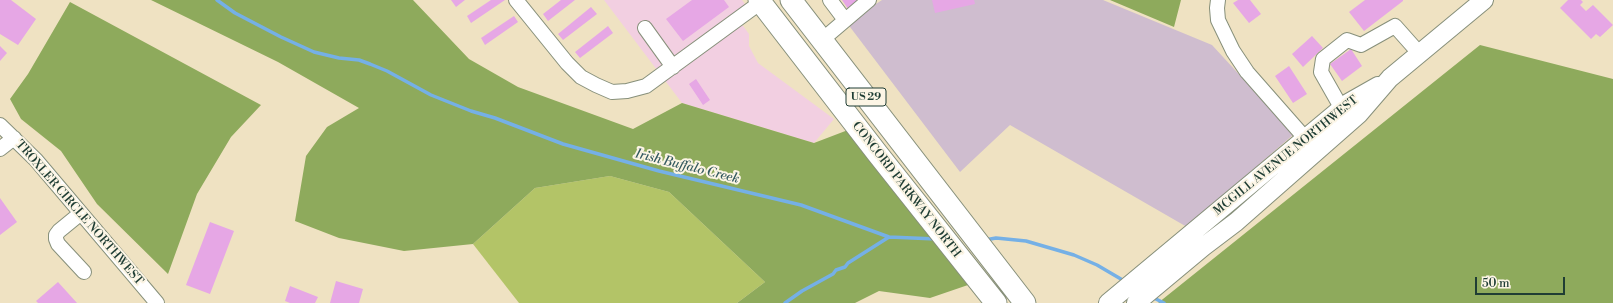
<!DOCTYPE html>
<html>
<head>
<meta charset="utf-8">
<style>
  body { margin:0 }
  #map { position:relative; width:1613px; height:303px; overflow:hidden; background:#efe2c2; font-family:"Libre Bodoni",serif }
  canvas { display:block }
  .scale { position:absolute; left:1475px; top:277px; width:90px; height:18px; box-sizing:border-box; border:2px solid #1f3d34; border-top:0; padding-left:5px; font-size:12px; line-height:14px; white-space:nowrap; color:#1f3d34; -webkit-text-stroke:3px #fcf5e5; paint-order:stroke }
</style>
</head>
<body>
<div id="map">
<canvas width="1613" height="303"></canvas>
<div class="scale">50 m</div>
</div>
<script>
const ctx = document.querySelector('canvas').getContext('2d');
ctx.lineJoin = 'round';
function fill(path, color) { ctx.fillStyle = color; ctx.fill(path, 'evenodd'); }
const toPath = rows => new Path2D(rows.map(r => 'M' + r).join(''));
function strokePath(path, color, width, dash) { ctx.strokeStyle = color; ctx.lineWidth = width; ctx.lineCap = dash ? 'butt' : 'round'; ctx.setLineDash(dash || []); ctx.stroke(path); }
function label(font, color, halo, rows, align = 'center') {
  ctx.font = font + ' "Libre Bodoni",serif'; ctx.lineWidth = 4; ctx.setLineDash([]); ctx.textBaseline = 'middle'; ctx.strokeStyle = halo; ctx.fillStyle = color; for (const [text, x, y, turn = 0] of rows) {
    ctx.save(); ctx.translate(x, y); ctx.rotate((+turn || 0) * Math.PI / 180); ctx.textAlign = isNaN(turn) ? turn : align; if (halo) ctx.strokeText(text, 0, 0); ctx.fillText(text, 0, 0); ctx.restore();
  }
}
fill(toPath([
  [604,0,742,0,752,14,741,23,749,34,749,46,758,63,834,119,814,143,682,103]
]), '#f2cfe1');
fill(toPath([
  [882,0,1103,0,1212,45,1294,134,1187,227,1010,125,960,172,847,23]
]), '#cfbdcf');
fill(toPath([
  [610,176,669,192,765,282,737,303,519,303,473,244,535,188]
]), '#b3c467');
fill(toPath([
  [151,0,413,0,469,59,518,87,633,129,682,103,814,143,848,130,968,285,930,298,879,291,855,303,737,303,765,282,669,192,610,176,535,188,473,244,404,251,339,238,295,221,306,156,327,127,359,108,278,62],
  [1110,0,1181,0,1174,27],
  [70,2,261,105,231,137,197,194,168,274,97,204,61,151,21,119,10,99,28,74],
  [1480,45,1613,79,1613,303,1158,303]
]), '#8eaa5c');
strokePath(toPath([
  [217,0,235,13,281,37,314,52,339,58,359,60,370,64,387,71,431,95,471,111,495,118,563,144,659,171,801,205,889,237,936,239],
  [985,240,996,238,1026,241,1074,255,1097,265,1126,282],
  [1152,297,1164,303],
  [785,303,802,291,833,274,836,270,845,267,848,263,889,237]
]), '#75b0e6', 3.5);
fill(toPath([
  [0,0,11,0,36,19,18,45,0,34],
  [451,0,465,0,456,7],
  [491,0,505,0,471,23,467,16],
  [561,0,575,0,548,21,543,14],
  [692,0,724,0,729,7,683,41,666,19],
  [842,0,861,0,848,9],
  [932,0,974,0,975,4,935,13],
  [1238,0,1250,0,1261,14,1249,23,1233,3],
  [1365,0,1403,0,1403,1,1364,31,1349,12],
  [1568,0,1581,0,1583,2,1580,5,1586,11,1593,5,1613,25,1600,37,1596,34,1591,39,1560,8],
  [591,7,597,14,563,40,558,34],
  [514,16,518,22,485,45,481,38],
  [608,26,613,33,580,58,575,52],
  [1312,36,1323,48,1303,67,1292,54],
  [0,46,7,53,0,61],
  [1351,49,1362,66,1342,81,1330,64],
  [1289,66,1307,94,1293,103,1275,76],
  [696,79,710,100,703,105,689,84],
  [0,198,17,222,0,235],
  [210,222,234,231,210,294,186,285],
  [336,281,363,289,359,303,330,303],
  [58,282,77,303,38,303,36,301],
  [290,286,318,297,315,303,290,303,285,301]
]), '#e6a7e5');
const minor = toPath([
  [516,0,567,63,581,77,596,85,612,92,627,91,646,86,761,2],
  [830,0,845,20],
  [1218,0,1217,8,1218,20,1233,51,1247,72,1305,138],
  [645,28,673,67],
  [822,40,869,0],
  [1342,109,1321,72,1323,59,1347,40,1361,45,1395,26,1419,53],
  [0,125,36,160,157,303],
  [0,149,14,138],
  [81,213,59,231,56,235,56,239,58,244,84,272]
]);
const major = toPath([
  [1108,303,1348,103,1378,86],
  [1136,303,1203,247,1236,222,1359,114,1390,78,1484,0]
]);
const highway = toPath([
  [759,0,877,153,996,303],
  [791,0,1025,303]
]);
strokePath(minor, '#87907b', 16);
strokePath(major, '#87907b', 20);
strokePath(highway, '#87907b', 23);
strokePath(minor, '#fff', 14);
strokePath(major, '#fff', 18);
strokePath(highway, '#fff', 21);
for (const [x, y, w] of [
  [866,97,40]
]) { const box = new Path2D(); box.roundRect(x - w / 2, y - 9, w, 18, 3); ctx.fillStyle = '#fcf5e5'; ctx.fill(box); strokePath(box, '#1f3d34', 1); }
label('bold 11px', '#1f3d34', null, [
  ["US 29",866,97]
]);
label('12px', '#1f3d34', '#fcf5e5', [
  ["MCGILL AVENUE NORTHWEST",1286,156,-39],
  ["CONCORD PARKWAY NORTH",906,190,52],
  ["TROXLER CIRCLE NORTHWEST",79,213,49]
]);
label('italic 13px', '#345a60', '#fcf5e5', [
  ["Irish Buffalo Creek",687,167,14]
]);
</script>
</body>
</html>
